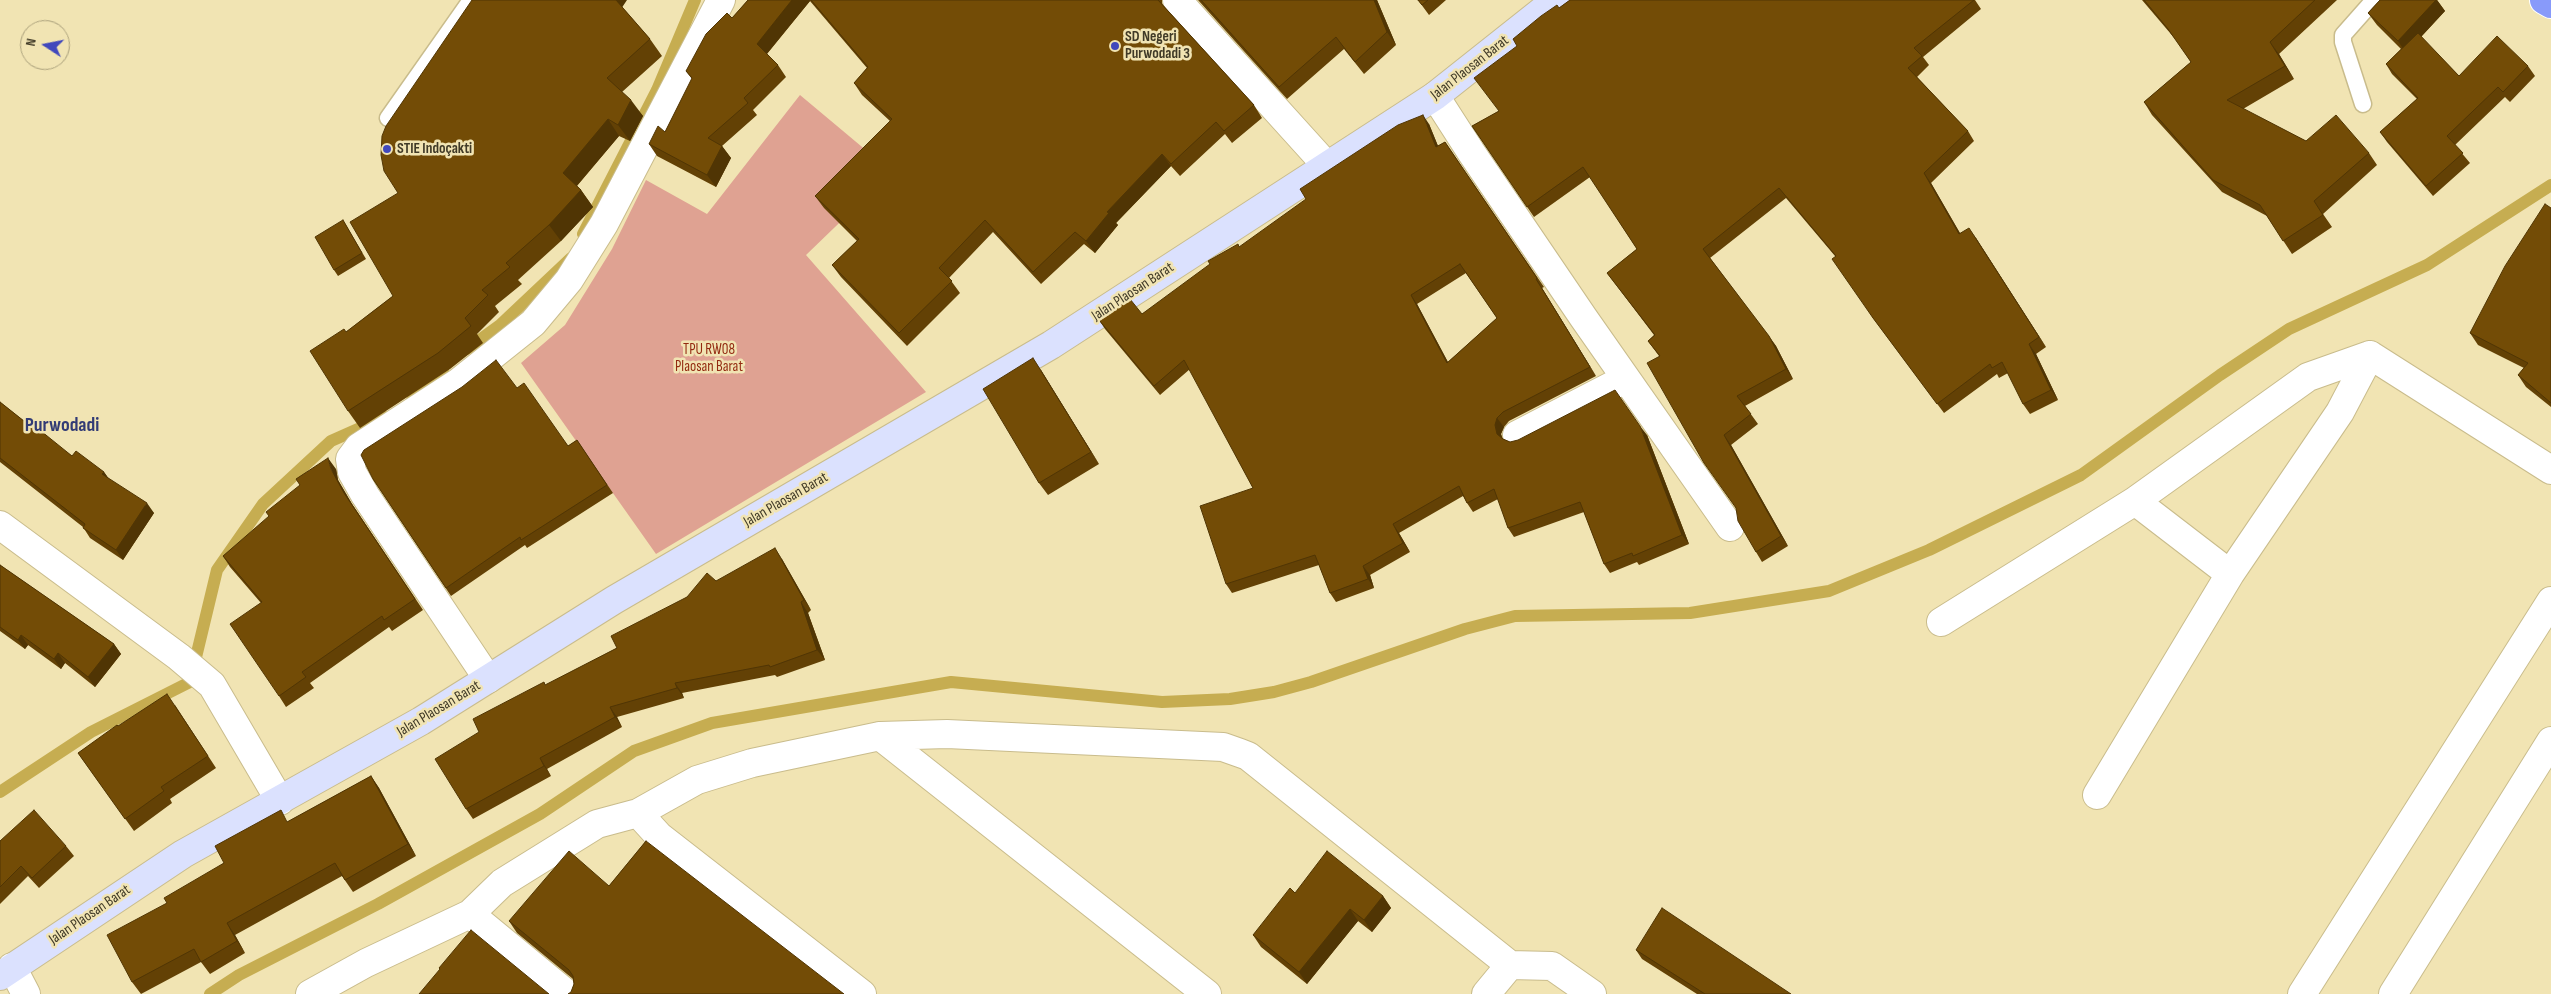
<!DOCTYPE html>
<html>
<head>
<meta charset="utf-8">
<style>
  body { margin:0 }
  #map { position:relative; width:2551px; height:994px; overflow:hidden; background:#f1e4b3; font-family:"Sofia Sans Condensed",sans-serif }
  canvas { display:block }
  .north { position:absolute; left:20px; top:20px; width:50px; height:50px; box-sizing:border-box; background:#f1e4b3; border:1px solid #aaa07b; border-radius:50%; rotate:281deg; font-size:14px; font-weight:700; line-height:20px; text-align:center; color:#403a27 }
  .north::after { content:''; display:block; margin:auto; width:18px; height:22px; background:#4148bc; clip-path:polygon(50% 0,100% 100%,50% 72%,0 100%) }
</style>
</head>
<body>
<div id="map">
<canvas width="2551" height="994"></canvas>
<div class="north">N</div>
</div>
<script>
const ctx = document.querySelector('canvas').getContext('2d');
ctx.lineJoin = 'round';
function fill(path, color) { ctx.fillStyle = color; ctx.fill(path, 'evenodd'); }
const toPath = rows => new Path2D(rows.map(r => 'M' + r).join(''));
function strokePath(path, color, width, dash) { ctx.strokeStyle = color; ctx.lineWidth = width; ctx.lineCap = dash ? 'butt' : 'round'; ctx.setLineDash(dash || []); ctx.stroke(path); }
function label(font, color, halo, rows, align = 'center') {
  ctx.font = font + ' "Sofia Sans Condensed",sans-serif'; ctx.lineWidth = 5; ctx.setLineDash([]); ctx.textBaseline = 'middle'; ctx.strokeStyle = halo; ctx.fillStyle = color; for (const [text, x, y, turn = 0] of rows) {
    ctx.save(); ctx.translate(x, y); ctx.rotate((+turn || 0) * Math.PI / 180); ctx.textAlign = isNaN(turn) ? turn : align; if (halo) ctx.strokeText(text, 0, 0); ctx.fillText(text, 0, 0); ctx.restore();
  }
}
fill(toPath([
  [800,95,892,172,806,255,926,392,656,554,521,363,565,325,612,249,646,180,707,214]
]), '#dfa292');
strokePath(toPath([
  [583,234,657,90,695,0],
  [467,349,500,325,571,258],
  [412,400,443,370],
  [0,792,91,732,190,682,217,570,263,504,331,441,385,417],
  [210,994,239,975,378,904,540,814,634,751,712,723,951,682,1162,702,1230,699,1274,692,1311,682,1465,629,1515,616,1690,613,1829,591,1929,550,2081,475,2220,375,2289,329,2427,265,2551,185]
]), '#c6ad51', 12);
const lane = toPath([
  [2363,104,2343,42,2343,35,2374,0],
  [388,118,471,0]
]);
const street = toPath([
  [1177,0,1328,167],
  [1435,96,1471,152,1583,317,1730,527],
  [2370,355,2551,470],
  [1517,435,1625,379],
  [2135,501,2230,574],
  [0,525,179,657,212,685,280,801],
  [1941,622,2135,501,2308,377,2370,355],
  [488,679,365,495,352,472,350,459,359,447,459,382,533,323,569,280,604,224,721,0],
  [880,736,1207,994],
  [2097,795,2230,574,2340,412,2370,355],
  [638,813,659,836,862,994],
  [470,914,567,994],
  [12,967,26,994],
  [310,994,366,963,470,914,502,883,597,824,638,813,697,780,752,763,880,736,947,734,1223,747,1240,753,1248,756,1510,965,1552,966,1592,994],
  [1486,994,1510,965],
  [2302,994,2551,601],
  [2393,994,2551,741]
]);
const secondary = toPath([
  [0,976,183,854,421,721,614,600,1051,345,1435,96,1556,0]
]);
const highway = toPath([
  [2544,0,2551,4]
]);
strokePath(lane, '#c9bc8c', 19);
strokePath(street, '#c9bc8c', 30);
strokePath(secondary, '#c9bc8c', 30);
strokePath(highway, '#fff', 30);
strokePath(lane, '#fff', 16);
strokePath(street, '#fff', 28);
strokePath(secondary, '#dbe1fe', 28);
strokePath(highway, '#889afa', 28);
fill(toPath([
  [748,0,1162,0,1162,3,1163,5,1254,105,1262,118,1232,143,1225,134,1180,176,1171,166,1116,223,1118,225,1095,253,1084,244,1041,284,993,232,949,278,960,293,907,346,841,277,832,265,857,241,824,208,815,196,890,121,862,95,854,83,867,68,810,1,767,54,778,65,786,77,753,110,757,115,722,146,731,158,716,187,657,156,649,144,665,132,692,79,686,71],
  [1198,0,1377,0,1396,45,1364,74,1344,49,1287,99],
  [1418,0,1446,0,1429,15],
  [1570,0,1975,0,1981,9,1923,57,1929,65,1917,77,1968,131,1974,141,1931,183,1960,233,1976,238,2046,347,2036,354,2058,400,2030,414,2023,404,2008,373,1999,378,1997,374,1944,413,1873,318,1835,256,1786,198,1710,258,1776,346,1793,379,1745,406,1758,424,1731,445,1788,546,1762,562,1756,552,1736,508,1659,356,1648,341,1654,335,1607,273,1637,249,1590,177,1534,217,1472,126,1499,111,1517,46,1559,8],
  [2142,0,2337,0,2279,54,2294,79,2243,109,2306,141,2369,153,2377,165,2323,214,2332,227,2292,254,2267,216,2222,192,2152,115,2144,102,2191,62,2176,40],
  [2380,0,2437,0,2445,11,2421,37,2459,76,2528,66,2535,76,2510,102,2505,97,2455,145,2470,163,2433,196,2387,142,2380,132,2417,99,2392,74,2386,64,2401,49,2377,25,2368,13],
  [622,7,650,39,662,56,622,92,643,116,630,141,619,136,577,186,581,190,593,207,561,241,518,280,522,284,495,306,499,312,477,334,483,343,450,369,360,428,348,411,346,332,393,296,398,193],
  [1429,124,1438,146,1445,142,1544,287,1542,288,1596,376,1509,421,1504,427,1501,434,1503,439,1510,442,1647,435,1689,544,1639,565,1637,562,1610,573,1604,564,1584,512,1514,537,1508,528,1498,499,1473,512,1467,503,1463,496,1399,533,1410,552,1370,575,1374,588,1336,602,1330,593,1319,565,1232,593,1226,584,1253,488,1190,369,1160,395,1105,329,1099,320,1142,314,1240,247],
  [1466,273,1497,318,1448,362,1417,304],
  [2551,208,2551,407,2526,387,2518,375,2524,368,2478,345,2470,333],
  [343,220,366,259,338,276,334,270],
  [1041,370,1099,464,1048,495,1039,483],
  [517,388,568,446,577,440,613,493,527,548,525,545,451,596,373,479],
  [0,402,34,429,72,456,104,472,109,479,154,513,123,560,90,538,83,527,0,462],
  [336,469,338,480,352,504,423,610,392,631,389,627,310,683,314,688,286,707,279,696,261,603,230,567,223,556],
  [782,559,811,610,808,613,825,660,777,677,775,675,682,693,684,698,617,717,622,727,547,769,551,776,473,819,466,809,546,685,617,648,687,597,716,581],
  [0,565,114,644,121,654,95,687,65,663,61,669,28,645,25,649,0,631],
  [175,705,216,768,170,799,172,803,134,831,78,753,118,726],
  [371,776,379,788,416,856,353,892,342,876,235,935,245,953,210,974,201,962,141,994,132,982,167,903,224,863,289,821],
  [0,841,66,846,74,856,39,888,28,876,0,904],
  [646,841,571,992,574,984,573,979,517,933,509,921,609,886],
  [1295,893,1383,896,1391,908,1372,932,1358,921,1307,984,1261,947,1253,935],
  [1636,950,1791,994,1697,994,1642,959]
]), '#634105');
fill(toPath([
  [615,0,627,0,621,9],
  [792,0,810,0,810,1,765,56,757,44],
  [1374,0,1377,0,1396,45,1387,32],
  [2436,0,2437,0,2445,11,2406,53,2398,41],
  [2270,42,2279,54,2294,79,2285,66],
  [631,100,643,116,630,141,618,125],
  [1423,115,1429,124,1442,156,1436,147],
  [608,119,619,136,574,189,563,173],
  [722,146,731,158,716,187,707,175],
  [1162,154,1171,166,1116,223,1118,225,1095,253,1086,241,1107,212],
  [1924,173,1931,183,1966,244,1959,234],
  [581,190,593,207,561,241,549,225],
  [1969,228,1976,238,2046,347,2039,337],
  [1536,279,1542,288,1596,376,1590,367],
  [1411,295,1417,304,1453,372,1447,363],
  [1769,336,1776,346,1793,379,1786,369],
  [2029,344,2036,354,2058,400,2051,390],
  [1033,358,1041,370,1099,464,1091,452],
  [1497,418,1504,427,1501,434,1503,443,1497,434,1495,425],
  [1640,426,1647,435,1689,544,1682,535],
  [1724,435,1731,445,1788,546,1781,536],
  [328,458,336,469,338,480,352,504,423,610,344,493,331,469],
  [104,472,111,482,102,474],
  [147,503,154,513,123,560,116,550],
  [1393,524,1399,533,1410,552,1403,543],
  [775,548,782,559,811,610,804,600],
  [1363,566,1370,575,1374,588,1368,579],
  [801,602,808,613,825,660,817,650],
  [21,635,28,645,25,649,18,640],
  [114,644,121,654,95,687,88,677],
  [58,653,65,663,61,669,54,659],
  [675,683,682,693,684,698,677,688],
  [610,707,617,717,622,727,615,717],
  [540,758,547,769,551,776,544,766],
  [371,776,379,788,416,856,408,844],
  [1383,896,1391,908,1372,932,1364,920],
  [1350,909,1358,921,1307,984,1299,972],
  [227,923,235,935,245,953,237,941]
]), '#503504');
const building = toPath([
  [472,0,616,0,650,39,607,78,631,100,618,125,608,119,563,173,581,190,549,225,506,263,510,267,482,290,488,295,465,318,471,326,438,353,348,411,310,351,344,329,346,332,393,296,350,222,398,193,384,171,381,155,382,136,386,126,472,0],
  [748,0,792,0,757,44,778,65,744,98,748,103,708,138,722,146,707,175,649,144,658,126,665,132,692,78,686,71,706,34,727,13,732,18,748,0],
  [811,0,1158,0,1254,105,1224,131,1216,122,1171,164,1162,154,1107,212,1109,213,1086,241,1075,232,1033,272,985,220,939,268,952,281,899,333,832,265,859,239,815,196,892,119,854,83,868,67,811,0],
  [1201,0,1374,0,1387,32,1355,62,1336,37,1279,87,1201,0],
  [1418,0,1428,0,1422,5,1418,0],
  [1570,0,1974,0,1914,48,1922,56,1908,68,1968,131,1924,173,1959,234,1969,228,2039,337,2029,344,2051,390,2023,404,2002,362,1992,368,1990,364,1937,404,1873,318,1832,259,1836,256,1779,188,1703,249,1769,336,1786,369,1737,396,1751,414,1724,435,1781,536,1756,552,1738,521,1736,508,1704,463,1647,363,1660,356,1648,341,1655,335,1607,273,1637,249,1583,167,1527,207,1472,126,1499,111,1474,78,1517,46,1513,39,1541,16,1557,5,1559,8,1570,0],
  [2144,0,2315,0,2270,42,2285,66,2227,100,2306,141,2336,115,2369,153,2314,201,2323,215,2283,241,2260,205,2213,180,2144,102,2191,62,2168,29,2144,0],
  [2380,0,2436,0,2398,41,2368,13,2380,0],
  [2418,33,2459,76,2497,36,2528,66,2503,92,2498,87,2447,136,2463,153,2426,186,2380,132,2418,98,2386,64,2418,33],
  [1423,115,1436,147,1445,142,1537,278,1536,279,1590,367,1503,412,1497,418,1495,425,1497,434,1503,439,1510,442,1518,440,1615,390,1640,426,1682,535,1633,556,1632,553,1604,564,1580,502,1508,528,1494,489,1467,503,1459,486,1393,524,1403,543,1363,566,1368,579,1330,593,1315,555,1226,584,1200,506,1253,488,1184,360,1154,386,1099,320,1130,299,1142,314,1210,264,1208,261,1238,244,1239,247,1306,199,1300,189,1398,125,1423,115],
  [1460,264,1497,318,1447,363,1411,295,1460,264],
  [2545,204,2551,208,2551,403,2518,375,2528,363,2470,333,2505,266,2545,204],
  [343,220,362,253,334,270,315,237,343,220],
  [1033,358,1091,452,1039,483,983,389,1033,358],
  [496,360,517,388,524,383,568,446,577,440,607,485,521,540,520,537,446,588,373,479,361,455,364,450,462,387,496,360],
  [0,402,34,429,36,427,72,456,76,451,104,472,102,474,147,503,116,550,83,528,85,524,0,458,0,402],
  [328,458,331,469,344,493,415,599,384,620,382,616,302,672,306,677,279,696,230,624,262,602,223,556,269,516,266,512,300,485,296,479,328,458],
  [775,548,804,600,801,602,817,650,770,667,769,665,675,683,677,688,610,707,615,717,540,758,544,766,466,809,435,759,479,732,473,719,544,682,545,685,617,648,611,636,687,597,707,573,716,581,775,548],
  [0,565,114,644,88,677,58,653,54,659,21,635,18,640,0,627,0,565],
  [167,694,208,756,161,787,164,791,125,819,78,753,117,725,118,726,167,694],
  [371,776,408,844,345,880,335,863,227,923,237,941,201,962,194,949,132,982,107,935,167,903,164,898,224,863,215,846,281,810,287,822,371,776],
  [34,810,66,846,32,878,21,866,0,887,0,841,34,810],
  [646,841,844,994,568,994,571,992,574,984,573,976,569,970,509,921,569,851,609,886,646,841],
  [1327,851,1383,896,1364,920,1350,909,1299,972,1253,935,1290,888,1295,893,1327,851],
  [1662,908,1791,994,1705,994,1636,950,1662,908],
  [471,930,549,994,419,994,440,969,439,968,471,930]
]);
fill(building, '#734c06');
strokePath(building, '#503504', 1);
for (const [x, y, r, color] of [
  [1115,46,5,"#4148bc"],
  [387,149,5,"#4148bc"]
]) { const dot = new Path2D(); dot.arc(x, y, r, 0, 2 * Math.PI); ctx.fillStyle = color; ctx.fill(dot); strokePath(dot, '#f1e4b3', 2); }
label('bold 15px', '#403a27', '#f1e4b3', [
  ["SD Negeri",1125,37],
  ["Purwodadi 3",1125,54],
  ["STIE Indoçakti",397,149]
], 'left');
label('15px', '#403a27', '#f1e4b3', [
  ["Jalan Plaosan Barat",1470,68,-38],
  ["Jalan Plaosan Barat",1133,292,-33],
  ["Jalan Plaosan Barat",786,500,-30],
  ["Jalan Plaosan Barat",439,709,-31],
  ["Jalan Plaosan Barat",90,915,-34]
]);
label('15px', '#932a10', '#f1e4b3', [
  ["TPU RW08",709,350],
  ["Plaosan Barat",709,367]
]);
label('bold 20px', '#323b75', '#f1e4b3', [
  ["Purwodadi",62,426]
]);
</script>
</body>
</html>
